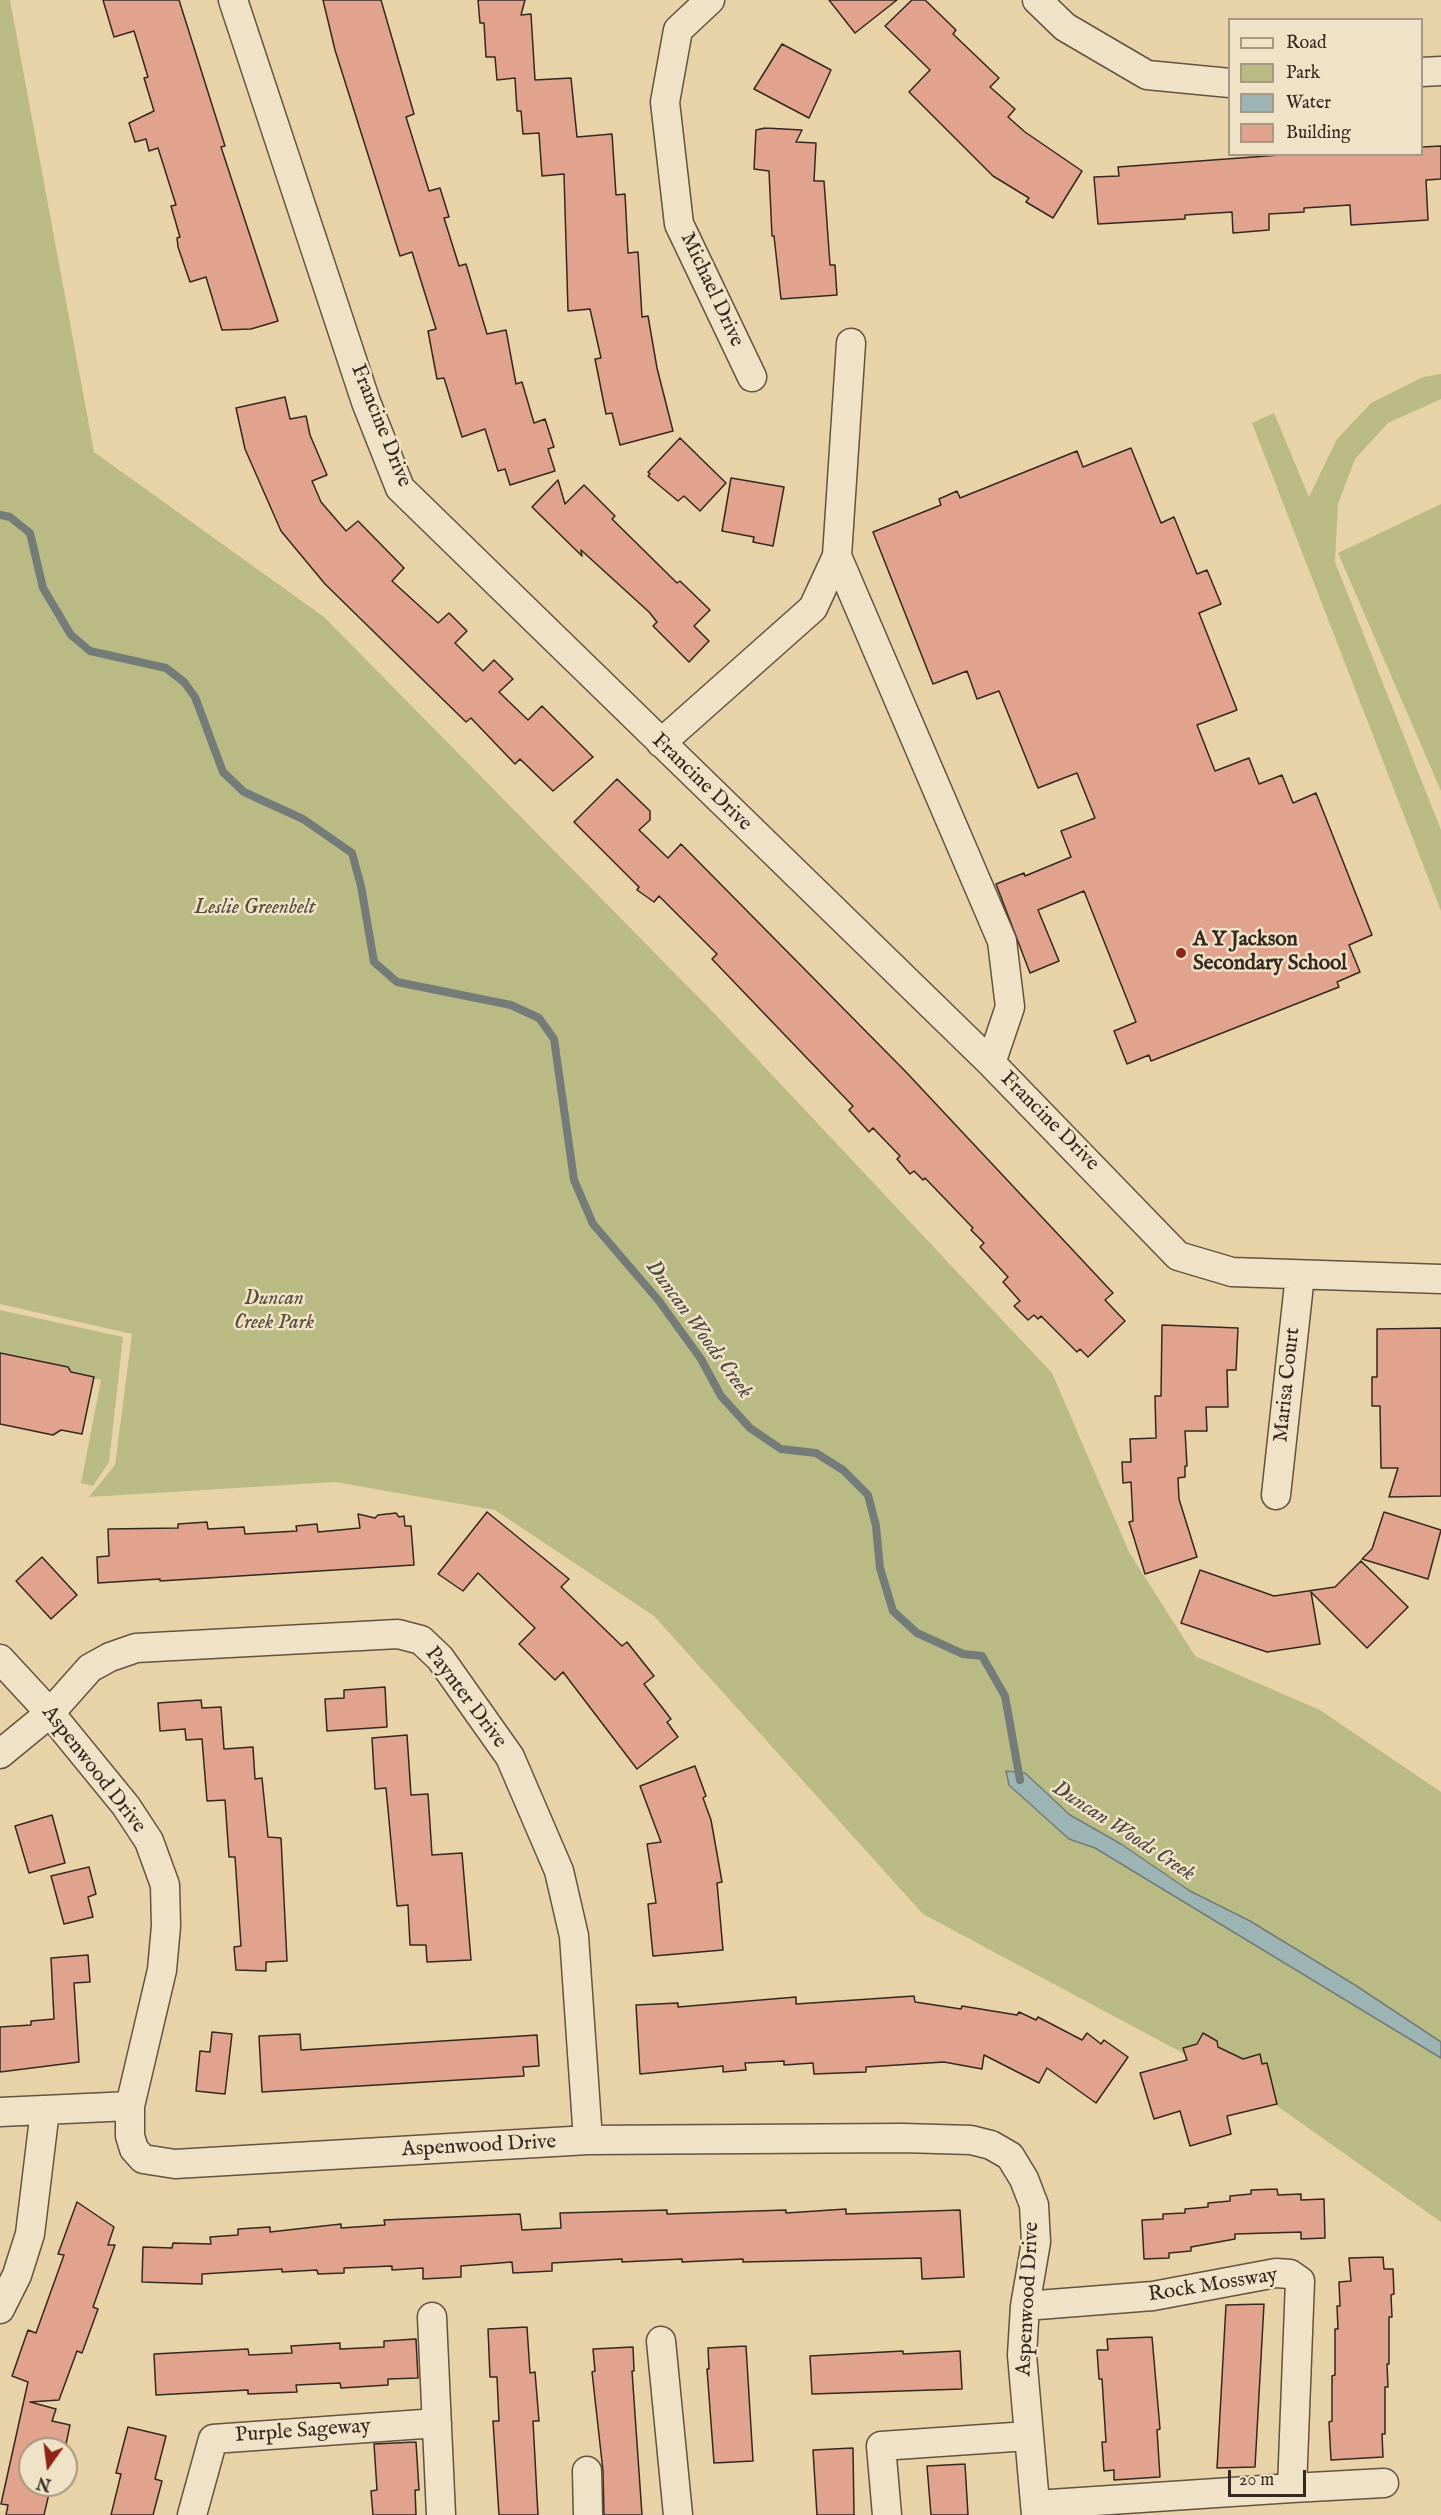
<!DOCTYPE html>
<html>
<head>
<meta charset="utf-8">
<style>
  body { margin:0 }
  #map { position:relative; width:1441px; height:2515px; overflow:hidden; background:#e7d3a7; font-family:"IM FELL English",serif }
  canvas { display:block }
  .legend { position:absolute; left:1228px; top:18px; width:195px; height:138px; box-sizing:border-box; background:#efe2c6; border:2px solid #a59884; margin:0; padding:8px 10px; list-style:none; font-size:18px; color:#352820 }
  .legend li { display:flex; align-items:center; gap:12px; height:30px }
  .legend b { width:30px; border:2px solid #a59884 }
  .north { position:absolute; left:18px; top:2437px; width:60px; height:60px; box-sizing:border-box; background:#efe2c6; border:2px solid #a59884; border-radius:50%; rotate:194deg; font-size:16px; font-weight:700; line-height:24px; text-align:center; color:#352820 }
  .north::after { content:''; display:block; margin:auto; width:21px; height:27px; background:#8f2418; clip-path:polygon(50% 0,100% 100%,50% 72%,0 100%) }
  .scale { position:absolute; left:1228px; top:2470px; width:78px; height:27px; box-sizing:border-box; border:3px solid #352820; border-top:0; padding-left:8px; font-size:18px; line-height:21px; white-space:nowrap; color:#352820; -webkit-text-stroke:4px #efe2c6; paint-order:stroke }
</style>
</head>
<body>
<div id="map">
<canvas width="1441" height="2515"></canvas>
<ul class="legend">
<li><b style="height:8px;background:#efe2c6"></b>Road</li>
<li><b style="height:16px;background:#babb84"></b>Park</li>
<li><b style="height:16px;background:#9db4b4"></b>Water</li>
<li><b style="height:16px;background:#e1a38e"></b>Building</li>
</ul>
<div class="north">N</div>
<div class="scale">20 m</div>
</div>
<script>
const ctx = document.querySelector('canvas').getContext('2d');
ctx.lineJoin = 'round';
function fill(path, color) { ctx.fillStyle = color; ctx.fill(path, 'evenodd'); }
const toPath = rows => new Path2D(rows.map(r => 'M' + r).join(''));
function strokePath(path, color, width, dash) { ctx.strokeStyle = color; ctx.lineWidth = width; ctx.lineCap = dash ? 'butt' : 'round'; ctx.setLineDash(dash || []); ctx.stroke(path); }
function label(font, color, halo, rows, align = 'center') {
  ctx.font = font + ' "IM FELL English",serif'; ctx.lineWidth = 5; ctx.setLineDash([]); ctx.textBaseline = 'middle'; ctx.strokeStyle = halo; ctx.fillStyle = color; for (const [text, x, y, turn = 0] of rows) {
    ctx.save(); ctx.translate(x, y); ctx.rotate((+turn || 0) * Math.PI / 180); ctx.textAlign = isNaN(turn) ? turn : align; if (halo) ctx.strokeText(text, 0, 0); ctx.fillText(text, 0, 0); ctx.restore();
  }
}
fill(toPath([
  [0,0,10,0,94,452,324,617,713,1012,1052,1373,1129,1552,1195,1656,1320,1710,1441,1792,1441,2222,1263,2096,923,1914,654,1616,495,1510,335,1482,89,1497,115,1465,132,1334,0,1304],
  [1441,374,1441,399,1388,423,1355,459,1338,504,1335,562,1441,830,1441,911,1252,423,1274,413,1309,497,1337,439,1371,403,1423,377],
  [1441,504,1441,791,1338,553],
  [0,1310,123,1337,109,1462,93,1486,81,1483,101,1380,0,1356]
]), '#babb84');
const water = toPath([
  [1006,1771,1025,1773,1070,1815,1121,1844,1190,1891,1250,1921,1355,1985,1441,2042,1441,2058,1095,1848,1069,1839,1009,1785,1006,1771]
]);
fill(water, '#9db4b4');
strokePath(water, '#737c79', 1.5);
strokePath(toPath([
  [0,515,10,517,30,533,43,588,71,635,90,651,166,668,184,682,195,697,223,772,244,792,303,819,352,853,361,886,374,962,397,982,511,1005,539,1018,554,1039,574,1180,593,1224,659,1301,701,1359,721,1396,750,1428,781,1449,816,1453,843,1470,868,1495,876,1526,880,1568,893,1611,917,1633,963,1654,982,1656,1005,1696,1020,1780]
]), '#737c79', 8);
const building = toPath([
  [103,0,179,0,225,146,221,147,278,321,251,329,222,330,206,277,190,282,178,247,177,238,180,237,171,206,176,205,158,148,149,151,146,139,135,142,129,123,154,111,144,78,148,77,134,31,114,37,103,0],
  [323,0,381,0,414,114,406,117,429,191,440,188,449,217,444,218,459,266,466,264,487,334,506,330,516,384,522,382,534,423,545,419,554,447,548,449,555,471,510,485,505,469,498,471,485,429,462,437,444,378,437,379,428,331,436,329,412,252,400,256,335,50,323,0],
  [478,0,525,0,521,15,531,14,535,80,571,78,577,137,612,134,616,195,625,194,628,253,638,252,642,317,648,316,657,368,673,431,620,445,612,413,606,414,595,359,601,358,590,309,568,311,564,174,542,176,539,133,523,134,521,111,517,111,515,78,497,80,495,57,486,57,484,23,480,23,478,0],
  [829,0,897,0,855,33,829,0],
  [912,0,925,0,956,30,953,34,999,78,990,87,1015,109,1008,117,1025,132,1082,171,1053,218,1026,202,1029,198,993,176,909,92,930,70,885,26,912,0],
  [782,44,831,70,809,118,754,89,782,44],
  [765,128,802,130,796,142,816,143,814,181,824,181,830,265,835,265,837,295,781,299,774,236,772,236,769,171,754,169,756,130,765,128],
  [1441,146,1441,179,1426,180,1428,220,1351,225,1350,205,1304,208,1304,212,1269,214,1269,230,1233,233,1232,212,1185,215,1185,219,1098,224,1094,177,1119,176,1118,167,1294,154,1422,154,1422,147,1441,146],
  [285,397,290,419,306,416,310,435,327,475,312,481,321,502,346,531,358,521,404,568,392,581,438,623,449,613,467,631,455,643,483,671,494,660,513,679,499,692,528,720,542,706,593,757,553,791,520,759,515,764,471,718,466,722,325,584,281,531,245,449,236,408,285,397],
  [680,438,726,483,700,511,684,496,678,501,648,476,650,474,648,472,680,438],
  [1131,448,1161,523,1174,517,1197,574,1207,570,1221,604,1199,613,1237,710,1197,725,1215,771,1249,758,1259,784,1282,775,1293,803,1316,793,1372,935,1349,945,1360,972,1337,982,1339,987,1151,1061,1149,1055,1127,1064,1114,1031,1136,1022,1084,891,1038,910,1059,961,1030,973,996,884,1024,873,1025,876,1071,857,1061,831,1095,818,1077,773,1038,788,999,691,977,699,967,671,933,684,873,532,941,505,939,499,957,491,960,498,1077,451,1083,467,1131,448],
  [731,478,784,487,773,546,753,542,754,537,722,531,731,478],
  [558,480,565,504,584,485,615,516,612,519,677,583,680,581,710,610,694,626,709,641,689,662,653,626,657,622,649,612,581,550,582,556,532,507,558,480],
  [617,779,650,811,650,820,639,830,668,858,681,844,906,1072,1113,1293,1105,1300,1125,1321,1088,1357,1080,1349,1077,1352,1041,1316,1038,1319,1034,1315,1028,1320,1014,1306,1020,1301,1003,1282,1008,1277,980,1247,984,1243,971,1230,973,1228,925,1178,923,1180,914,1171,910,1174,897,1159,900,1156,873,1128,869,1132,849,1110,853,1106,848,1101,712,959,717,954,659,896,654,902,637,890,639,887,574,822,617,779],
  [1162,1325,1238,1328,1236,1370,1227,1370,1228,1407,1206,1407,1207,1431,1185,1431,1187,1466,1185,1466,1185,1477,1178,1478,1179,1499,1197,1557,1145,1574,1129,1522,1133,1521,1131,1482,1123,1483,1122,1462,1131,1462,1130,1439,1156,1438,1155,1396,1161,1396,1162,1325],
  [1441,1328,1441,1496,1389,1497,1398,1468,1381,1468,1380,1406,1372,1406,1372,1377,1377,1377,1377,1329,1441,1328],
  [0,1353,68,1367,71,1372,94,1377,82,1434,61,1430,53,1435,0,1424,0,1353],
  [487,1512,569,1579,561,1587,622,1646,627,1642,654,1676,644,1684,671,1719,667,1722,678,1737,637,1769,563,1672,555,1680,519,1644,535,1628,478,1573,463,1591,438,1574,487,1512],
  [1384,1512,1441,1530,1428,1579,1362,1559,1372,1549,1384,1512],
  [396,1513,399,1517,404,1516,405,1526,411,1526,414,1565,160,1581,160,1579,98,1583,97,1557,109,1556,108,1529,178,1528,178,1524,207,1522,208,1529,244,1527,245,1534,297,1531,296,1526,317,1524,318,1532,360,1528,358,1514,375,1518,378,1515,396,1513],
  [42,1557,77,1595,51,1619,16,1581,42,1557],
  [1361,1561,1408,1607,1367,1648,1311,1592,1320,1644,1267,1652,1181,1623,1200,1570,1274,1596,1335,1587,1361,1561],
  [385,1687,387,1727,327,1731,325,1699,344,1698,344,1690,385,1687],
  [201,1700,202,1708,221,1707,224,1749,253,1747,255,1779,262,1778,268,1837,281,1838,287,1961,266,1962,266,1971,236,1970,234,1947,241,1946,235,1857,229,1857,225,1800,207,1801,202,1739,186,1740,185,1729,160,1731,158,1703,201,1700],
  [407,1735,411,1795,428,1794,432,1855,462,1853,471,1960,427,1962,426,1945,410,1945,408,1905,397,1906,386,1788,375,1789,372,1738,407,1735],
  [695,1766,706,1796,703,1798,711,1820,722,1882,717,1883,723,1950,653,1956,648,1904,656,1903,647,1844,661,1842,640,1786,695,1766],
  [52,1815,65,1863,29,1873,15,1826,52,1815],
  [89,1867,96,1894,88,1897,93,1917,64,1924,51,1876,89,1867],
  [88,1955,90,1982,74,1983,79,2062,0,2072,0,2027,31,2025,31,2021,54,2019,51,1958,88,1955],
  [914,1996,915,2002,961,2009,962,2006,1017,2015,1019,2012,1036,2020,1038,2017,1082,2040,1087,2033,1101,2044,1104,2040,1128,2057,1096,2103,1047,2068,1039,2083,984,2055,982,2069,944,2062,866,2067,866,2072,814,2074,813,2063,784,2065,784,2061,745,2063,746,2070,723,2072,723,2066,640,2074,636,2005,678,2003,678,2007,796,1997,796,2004,914,1996],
  [212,2032,232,2034,225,2094,196,2091,200,2051,210,2052,212,2032],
  [1203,2033,1217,2041,1218,2047,1243,2059,1260,2054,1262,2064,1267,2063,1277,2104,1227,2116,1231,2134,1190,2146,1180,2111,1154,2119,1140,2073,1187,2060,1183,2048,1197,2044,1203,2033],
  [300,2034,301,2050,537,2035,539,2066,523,2067,524,2076,262,2092,259,2036,300,2034],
  [1277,2189,1278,2195,1301,2194,1301,2200,1324,2199,1325,2238,1301,2239,1301,2232,1235,2234,1235,2239,1191,2247,1191,2251,1169,2253,1169,2258,1144,2259,1142,2220,1163,2219,1163,2214,1185,2213,1185,2209,1208,2207,1208,2203,1230,2201,1230,2196,1251,2194,1251,2190,1277,2189],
  [77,2202,114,2227,108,2245,115,2245,93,2307,98,2309,82,2353,77,2351,59,2400,30,2402,56,2409,52,2421,70,2425,65,2449,30,2449,30,2485,51,2485,44,2515,6,2515,8,2505,1,2504,28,2382,12,2376,28,2330,36,2333,64,2255,58,2254,77,2202],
  [846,2209,846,2214,960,2210,964,2277,922,2279,921,2258,743,2262,743,2259,682,2262,682,2259,622,2262,622,2259,552,2263,552,2271,513,2273,512,2262,461,2266,461,2277,423,2279,423,2268,392,2270,392,2266,344,2268,344,2273,318,2274,317,2270,282,2272,282,2269,202,2274,202,2284,142,2282,143,2247,172,2248,173,2243,211,2244,210,2237,238,2235,238,2229,270,2227,270,2232,341,2224,341,2228,385,2225,384,2220,520,2214,522,2230,561,2228,560,2213,667,2210,667,2214,786,2210,786,2213,846,2209],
  [1383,2257,1384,2269,1393,2269,1394,2294,1391,2295,1392,2317,1389,2317,1389,2364,1387,2364,1388,2387,1385,2387,1385,2434,1382,2434,1383,2457,1331,2460,1329,2422,1332,2421,1332,2376,1335,2375,1335,2329,1338,2329,1337,2306,1340,2306,1339,2282,1351,2281,1349,2258,1383,2257],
  [1264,2304,1255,2467,1217,2468,1226,2305,1264,2304],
  [527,2327,530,2373,535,2372,539,2421,533,2421,538,2515,499,2515,493,2421,499,2421,497,2377,490,2377,488,2329,527,2327],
  [1152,2337,1160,2429,1157,2430,1160,2477,1114,2480,1114,2470,1104,2471,1102,2442,1106,2442,1102,2379,1099,2379,1097,2350,1108,2350,1107,2339,1152,2337],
  [416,2339,418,2378,388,2379,388,2385,341,2388,340,2383,296,2385,297,2392,248,2394,248,2390,156,2395,154,2354,248,2349,249,2355,292,2353,291,2346,340,2343,340,2349,384,2347,384,2341,416,2339],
  [746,2346,753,2461,714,2463,707,2369,709,2369,708,2348,746,2346],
  [633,2347,634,2371,632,2371,642,2515,604,2515,603,2471,592,2372,595,2371,593,2349,633,2347],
  [903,2351,903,2354,960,2351,962,2389,812,2394,810,2356,903,2351],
  [128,2427,166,2436,155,2479,162,2481,153,2515,111,2515,121,2474,116,2473,128,2427],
  [416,2442,419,2490,415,2490,416,2515,373,2515,371,2491,377,2490,374,2444,416,2442],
  [853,2448,854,2515,817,2515,813,2450,853,2448],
  [965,2464,968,2515,931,2515,927,2466,965,2464]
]);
fill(building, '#e1a38e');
strokePath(building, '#352820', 1.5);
const minor = toPath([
  [233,0,366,402,400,488,991,1063,1178,1256,1232,1272,1441,1279],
  [710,0,678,30,665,102,679,224,752,377],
  [1037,0,1065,27,1147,75,1230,83],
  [1422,72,1441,71],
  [837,556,1002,941,1010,1007,991,1063],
  [661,743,813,608,837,556,851,343],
  [1276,1495,1300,1275],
  [0,1659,50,1713,126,1806,149,1841,165,1885,166,1926,162,1970,130,2106,130,2136,134,2149,143,2159,175,2164,588,2140,903,2138,971,2140,991,2145,1010,2156,1024,2179,1034,2205,1036,2242,1025,2306,1022,2355,1036,2515],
  [0,1754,50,1713,90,1668,110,1657,136,1648,398,1634,421,1640,440,1658,510,1757,559,1871,574,1936,588,2140],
  [0,2112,130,2106],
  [1025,2306,1153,2296,1276,2273,1290,2274,1300,2281,1292,2488,1035,2505],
  [0,2309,17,2275,30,2234,45,2110],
  [432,2317,441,2515],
  [661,2341,678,2515],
  [587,2471,588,2515],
  [1292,2488,1384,2483],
  [192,2515,213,2439,437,2423],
  [887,2515,881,2446,1028,2436]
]);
strokePath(minor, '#625342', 31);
strokePath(minor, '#efe2c6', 28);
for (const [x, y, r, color] of [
  [1181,953,6,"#8f2418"]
]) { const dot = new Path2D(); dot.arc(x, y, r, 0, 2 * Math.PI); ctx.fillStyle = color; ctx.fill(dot); strokePath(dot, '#efe2c6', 2); }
label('21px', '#352820', '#efe2c6', [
  ["Michael Drive",711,290,65],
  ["Francine Drive",380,426,68],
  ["Francine Drive",701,783,44],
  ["Francine Drive",1049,1122,45],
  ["Marisa Court",1288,1385,-84],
  ["Paynter Drive",465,1698,53],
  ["Aspenwood Drive",93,1770,52],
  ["Aspenwood Drive",479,2147,-3],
  ["Rock Mossway",1213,2286,-9],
  ["Aspenwood Drive",1029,2299,-87],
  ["Purple Sageway",303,2432,-4]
]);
label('italic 21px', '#564d39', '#efe2c6', [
  ["Leslie Greenbelt",255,909],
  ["Duncan",274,1300],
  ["Creek Park",274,1324]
]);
label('bold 21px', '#352820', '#efe2c6', [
  ["A Y Jackson",1193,941],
  ["Secondary School",1193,965]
], 'left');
label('italic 22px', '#4f4b45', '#efe2c6', [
  ["Duncan Woods Creek",698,1330,54],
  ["Duncan Woods Creek",1123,1832,33]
]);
</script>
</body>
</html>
